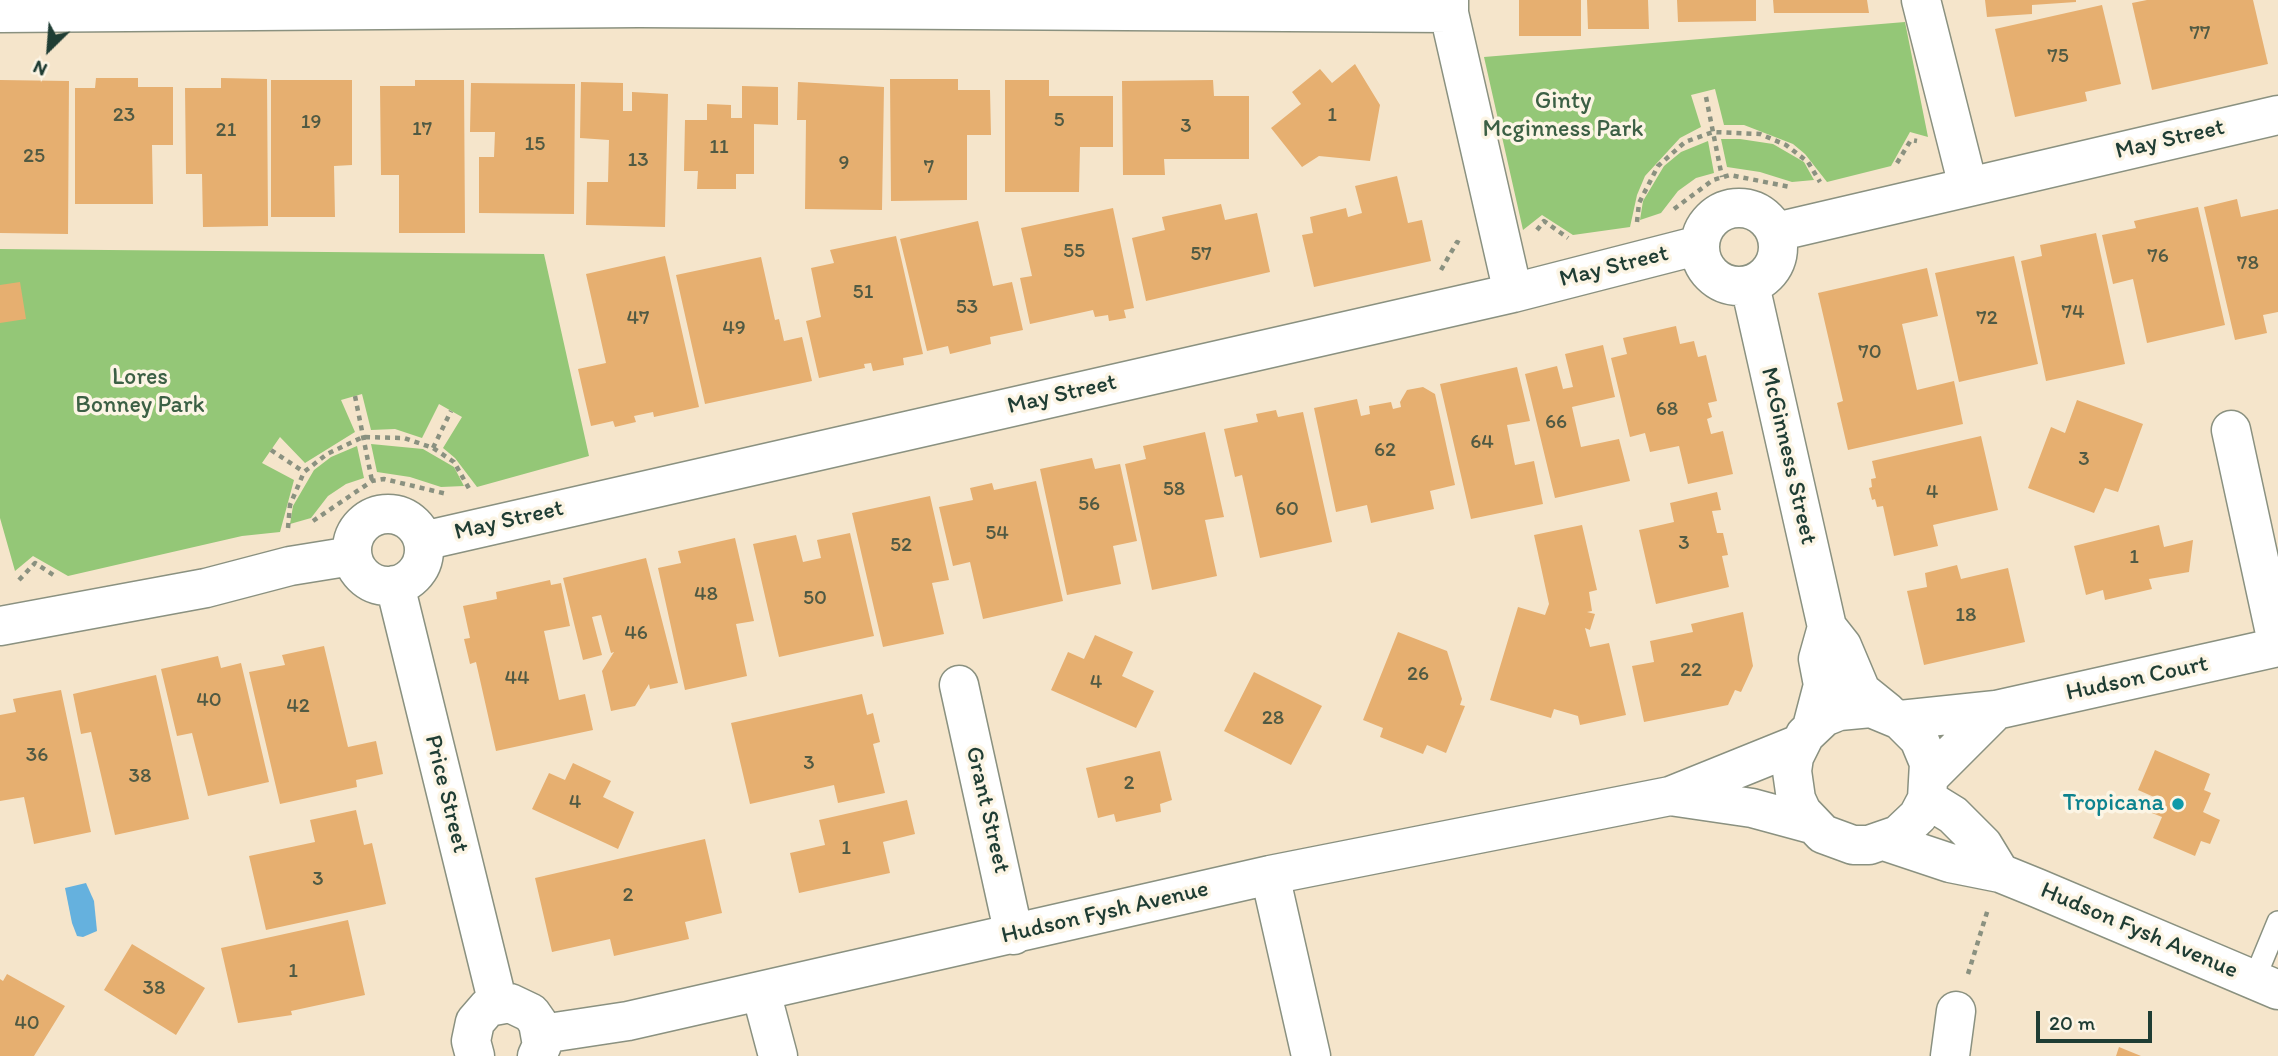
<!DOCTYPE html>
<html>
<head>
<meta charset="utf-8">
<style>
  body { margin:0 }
  #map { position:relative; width:2278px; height:1056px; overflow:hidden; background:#f5e5cb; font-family:Itim,sans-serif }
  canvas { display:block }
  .north { position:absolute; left:14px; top:14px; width:70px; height:70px; -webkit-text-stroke:5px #fcf5e5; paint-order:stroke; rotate:205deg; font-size:19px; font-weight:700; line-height:28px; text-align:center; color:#1f3d34 }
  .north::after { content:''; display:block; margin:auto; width:24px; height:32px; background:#1f3d34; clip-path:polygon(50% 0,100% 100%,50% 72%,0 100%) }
  .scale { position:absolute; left:2036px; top:1011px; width:116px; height:32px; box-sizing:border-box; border:4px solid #1f3d34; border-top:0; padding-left:9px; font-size:21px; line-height:24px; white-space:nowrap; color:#1f3d34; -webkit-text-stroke:5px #fcf5e5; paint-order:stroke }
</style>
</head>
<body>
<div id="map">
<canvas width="2278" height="1056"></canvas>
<div class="north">N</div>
<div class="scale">20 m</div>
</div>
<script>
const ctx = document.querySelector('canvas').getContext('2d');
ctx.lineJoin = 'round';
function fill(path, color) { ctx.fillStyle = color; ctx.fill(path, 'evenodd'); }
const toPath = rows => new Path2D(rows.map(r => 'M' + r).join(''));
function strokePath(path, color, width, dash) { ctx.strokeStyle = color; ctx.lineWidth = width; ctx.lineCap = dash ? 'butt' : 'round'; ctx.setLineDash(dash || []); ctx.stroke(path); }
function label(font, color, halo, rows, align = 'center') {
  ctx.font = font + ' Itim,sans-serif'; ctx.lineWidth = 7; ctx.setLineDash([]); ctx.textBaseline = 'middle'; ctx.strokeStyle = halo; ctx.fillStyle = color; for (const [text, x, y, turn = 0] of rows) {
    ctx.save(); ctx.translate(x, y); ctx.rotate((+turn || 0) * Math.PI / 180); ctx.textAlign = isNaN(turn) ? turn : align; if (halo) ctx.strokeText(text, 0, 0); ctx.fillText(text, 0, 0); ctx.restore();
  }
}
fill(toPath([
  [1905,22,1928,137,1910,132,1891,166,1827,182,1805,154,1793,144,1744,125,1724,125,1715,89,1691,95,1701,127,1680,138,1645,176,1637,195,1630,227,1573,235,1542,215,1523,230,1484,57],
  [1721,139,1740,139,1773,144,1804,162,1814,180,1792,182,1760,172,1727,167],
  [1708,141,1714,173,1696,178,1678,191,1661,213,1640,220,1643,201,1664,166,1681,152],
  [0,249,544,254,589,456,477,487,455,458,443,448,462,417,439,404,422,438,395,429,371,430,362,394,341,400,355,432,305,463,280,437,262,463,294,480,280,532,242,536,68,576,33,556,15,571,0,518],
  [371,444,423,449,454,467,464,486,441,487,410,477,377,472],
  [357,446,364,478,346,484,328,496,311,518,290,524,293,506,314,470,331,457]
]), '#94c777');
fill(toPath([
  [86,883,94,901,97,931,83,937,77,936,72,923,65,888]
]), '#65b1de');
fill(toPath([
  [1519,0,1581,0,1581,36,1519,36],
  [1587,0,1648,0,1649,29,1588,29],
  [1677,0,1756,0,1756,21,1678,22],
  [1773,0,1867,0,1869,13,1774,13],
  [1985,0,2076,0,2076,2,2032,5,2032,14,1987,17],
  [2147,0,2253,0,2268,64,2152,90,2132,3],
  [2102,5,2121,84,2085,92,2087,101,2015,117,1995,29],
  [1355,64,1380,105,1370,161,1319,156,1302,167,1271,128,1301,104,1292,92,1320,69,1332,83],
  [96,78,138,78,138,87,173,87,173,145,152,145,153,204,75,204,75,88,95,88],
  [221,78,267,79,268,226,203,227,202,174,186,174,185,88,221,88],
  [890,79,958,79,958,90,990,90,991,135,967,135,967,200,891,201],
  [0,80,69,81,68,234,0,233],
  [271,80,352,80,352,165,334,166,335,217,271,217],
  [415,80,464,80,465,233,399,233,399,175,381,175,380,86,415,86],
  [1005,80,1049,80,1049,96,1113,96,1113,147,1080,147,1079,192,1005,192],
  [1213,80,1214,96,1249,96,1249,159,1164,159,1165,175,1123,175,1122,81],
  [581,82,623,83,623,111,632,111,632,92,668,94,665,227,586,225,587,182,608,182,609,140,580,138],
  [798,82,884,87,882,210,805,209,806,120,797,120],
  [471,83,575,84,574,214,479,213,479,157,494,157,495,132,470,132],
  [742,86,778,87,778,125,754,124,754,174,736,174,736,189,697,189,698,171,684,171,685,120,707,120,707,104,731,105,731,118,742,118],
  [1397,176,1408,223,1422,220,1431,261,1314,287,1302,235,1313,233,1310,217,1346,208,1348,217,1362,213,1355,186],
  [2237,199,2241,217,2278,209,2278,312,2263,315,2267,333,2235,340,2204,207],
  [1221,204,1225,220,1257,213,1270,272,1146,301,1132,238,1165,230,1162,217],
  [2198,207,2225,325,2147,343,2133,279,2113,284,2102,235,2136,228,2134,221],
  [1113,208,1134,308,1124,310,1126,318,1109,321,1108,315,1095,317,1093,310,1030,324,1020,278,1032,276,1021,228],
  [978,221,993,286,1012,282,1023,330,990,337,991,344,950,354,948,346,927,351,900,239],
  [2096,233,2125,364,2046,381,2021,261,2042,256,2040,245],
  [896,236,923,354,903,358,904,365,873,371,871,363,864,364,865,368,819,378,806,321,821,317,811,268,834,263,830,250],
  [665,256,699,407,654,417,653,412,634,416,636,422,615,427,613,421,591,426,578,369,606,363,586,274],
  [2014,256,2038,364,1959,382,1935,273],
  [761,257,775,320,779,319,784,341,802,337,812,381,705,404,676,275],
  [1927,268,1938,316,1902,324,1917,390,1954,381,1963,424,1848,450,1837,403,1843,401,1818,293],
  [20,282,26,319,0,323,0,285],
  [1676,326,1680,344,1694,341,1698,357,1706,355,1717,401,1708,403,1712,417,1707,419,1711,434,1723,431,1733,474,1688,484,1679,446,1650,452,1645,433,1630,437,1611,358,1627,354,1623,338],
  [1603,345,1615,397,1572,407,1581,447,1619,439,1630,481,1555,498,1525,374,1557,366,1563,389,1573,387,1565,354],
  [1517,367,1530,421,1507,425,1515,465,1534,461,1543,504,1471,519,1440,384],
  [1423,387,1435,394,1455,485,1430,491,1434,509,1371,523,1367,505,1336,512,1314,408,1357,399,1361,416,1370,414,1369,406,1391,402,1393,409,1401,407,1400,402,1407,390],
  [2077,400,2143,424,2118,492,2105,488,2094,513,2028,488,2051,427,2065,433],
  [1276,410,1278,417,1303,412,1332,542,1260,558,1242,475,1235,477,1224,429,1258,422,1256,414],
  [1205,432,1224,517,1205,520,1217,576,1152,590,1125,464,1146,459,1143,446],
  [1981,436,1998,510,1933,525,1938,546,1894,556,1883,506,1877,507,1875,499,1872,500,1869,488,1872,487,1871,479,1876,478,1872,461],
  [1092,458,1095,469,1120,464,1137,541,1113,546,1121,584,1067,595,1040,469],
  [1036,481,1063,601,983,619,970,562,953,566,939,507,973,500,970,488,992,483,994,490],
  [1717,492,1721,510,1712,511,1717,533,1723,533,1728,555,1722,556,1729,587,1656,604,1639,530,1674,522,1670,503],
  [930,496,949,580,932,583,944,634,883,647,852,513],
  [1582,525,1597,590,1589,592,1592,611,1587,612,1595,614,1590,630,1585,628,1590,647,1609,643,1626,715,1580,725,1578,716,1554,709,1551,718,1490,700,1518,607,1545,615,1549,604,1534,535],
  [2159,525,2164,547,2193,540,2189,572,2149,579,2152,589,2105,600,2103,590,2086,595,2074,546],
  [850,533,874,636,779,657,753,544,796,535,803,562,821,558,817,540],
  [735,538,754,621,736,624,747,676,685,690,658,568,681,563,678,551],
  [646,558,678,683,650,689,649,684,635,706,611,711,602,671,614,652,611,653,601,615,592,617,602,655,583,660,563,578],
  [1957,565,1961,579,2008,568,2025,642,1924,665,1907,591,1927,587,1925,573],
  [550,580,551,585,561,583,570,626,544,631,559,700,585,694,593,730,496,751,476,662,470,664,464,639,470,638,463,606,497,599,496,592],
  [1743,612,1753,666,1741,692,1735,690,1728,705,1644,722,1632,666,1654,662,1650,641,1693,632,1691,624],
  [1398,632,1447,651,1462,699,1460,705,1465,706,1446,753,1427,745,1423,754,1380,737,1383,728,1363,720],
  [1095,635,1133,652,1122,676,1154,691,1136,728,1051,690,1068,652,1084,659],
  [324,646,348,747,376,741,383,774,356,780,357,787,280,804,249,672,285,665,282,655],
  [218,656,221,668,241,663,269,782,208,796,192,733,177,736,161,669],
  [1254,672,1322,706,1291,765,1224,731],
  [156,675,189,819,115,835,91,732,81,734,73,694],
  [61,690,91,832,34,844,24,797,0,801,0,715,16,712,13,699],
  [862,694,867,715,873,713,880,742,873,744,885,793,838,803,834,785,750,804,731,723],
  [2155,750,2210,774,2204,790,2211,793,2203,812,2220,820,2210,844,2201,841,2195,856,2153,838,2162,817,2147,811,2154,797,2138,790],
  [1160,751,1172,800,1160,804,1161,812,1116,822,1114,814,1098,818,1086,768],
  [573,763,611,781,603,797,634,812,618,849,532,809,549,773,565,780],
  [907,800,915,834,883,842,890,873,799,893,790,853,825,845,819,820],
  [356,810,364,845,372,843,386,904,266,930,249,856,315,842,310,820],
  [705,839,722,913,685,922,689,939,614,956,610,939,552,952,535,878],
  [348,920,365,995,291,1011,292,1015,238,1023,221,948],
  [132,944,205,988,176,1035,104,990],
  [7,974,65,1006,34,1056,0,1056,0,979,3,981],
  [2119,1047,2141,1056,2116,1056]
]), '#e6af70');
const lane = toPath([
  [2254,980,2278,922]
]);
const street = toPath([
  [1449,0,1449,13,1513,293],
  [1921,0,1968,186],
  [0,13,639,8,1449,13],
  '1700 247a39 39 0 1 1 78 0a39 39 0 1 1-78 0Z',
  [1776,232,2278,115],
  [1750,285,1827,627,1842,646,1861,691,1887,712],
  [2231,430,2278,647],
  '352 550a36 36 0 1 1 72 0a36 36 0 1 1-72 0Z',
  [423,541,1513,293,1700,245],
  [395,585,498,1004],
  [0,626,206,588,290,566,352,556],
  [959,685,1014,935],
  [1900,720,1919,739,1929,763,1927,799,1918,816,1898,835,1869,845,1853,845,1823,834,1802,812,1796,799,1792,771,1794,757,1805,735,1824,717,1839,711,1871,708,1900,720,1996,710,2278,647],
  [1812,727,1823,685,1818,659,1827,627],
  [1930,776,1996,710],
  [1670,796,1752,808,1811,824],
  [1927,799,1953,815,1983,845,2000,873],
  [1884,841,1950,863,2000,873,2037,888,2278,990],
  [1270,875,1311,1056],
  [761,992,778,1056],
  [542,1034,628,1021,1270,875,1670,796,1799,744],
  [475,1056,471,1041,475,1022,488,1007,510,1003,531,1013,538,1023,542,1045,537,1056],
  [1950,1056,1956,1011]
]);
strokePath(lane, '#8a9180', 24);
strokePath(street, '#8a9180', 41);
strokePath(toPath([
  [1706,97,1722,177],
  [1897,163,1911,140,1917,141],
  [1674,209,1713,180,1730,175,1790,187],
  [1637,222,1639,203,1658,166,1685,142,1713,132,1760,134,1786,145,1808,162,1820,182],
  [1537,230,1544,221,1568,238],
  [1441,270,1457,242,1461,244],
  [355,396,372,481],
  [433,448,451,411],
  [271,450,304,472],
  [313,521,372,481,384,479,447,494],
  [288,528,290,505,304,472,327,454,363,437,404,438,433,448,454,462,471,492],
  [19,580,35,563,55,576],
  [1968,974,1988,909]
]), '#8a9180', 4.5, [5, 5]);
strokePath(lane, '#fff', 21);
strokePath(street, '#fff', 38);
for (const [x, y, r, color] of [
  [2178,804,7,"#0f9aa8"]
]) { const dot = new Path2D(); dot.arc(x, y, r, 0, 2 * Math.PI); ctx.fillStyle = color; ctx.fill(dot); strokePath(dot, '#fcf5e5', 2.5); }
label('21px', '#515a43', null, [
  ["77",2200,34],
  ["75",2058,57],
  ["23",124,116],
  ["1",1332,116],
  ["5",1059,121],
  ["19",311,123],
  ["3",1186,127],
  ["17",422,130],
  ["21",226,131],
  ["15",535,145],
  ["11",719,148],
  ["25",34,157],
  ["13",638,161],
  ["9",844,164],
  ["7",929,168],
  ["55",1074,252],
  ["57",1201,255],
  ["76",2158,257],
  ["78",2248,264],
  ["51",863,293],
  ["53",967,308],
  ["74",2073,313],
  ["47",638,319],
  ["72",1987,319],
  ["49",734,329],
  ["70",1870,353],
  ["68",1667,410],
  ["66",1556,423],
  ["64",1482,443],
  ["62",1385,451],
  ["3",2084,460],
  ["58",1174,490],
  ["4",1932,493],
  ["56",1089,505],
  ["60",1287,510],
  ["54",997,534],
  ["3",1684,544],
  ["52",901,546],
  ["1",2134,558],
  ["48",706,595],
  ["50",815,599],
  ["18",1966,616],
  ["46",636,634],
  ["22",1691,671],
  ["26",1418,675],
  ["44",517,679],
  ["4",1096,683],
  ["40",209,701],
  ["42",298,707],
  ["28",1273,719],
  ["36",37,756],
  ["3",809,764],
  ["38",140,777],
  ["2",1129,784],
  ["4",575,803],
  ["1",846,849],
  ["3",318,880],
  ["2",628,896],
  ["1",293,972],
  ["38",154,989],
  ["40",27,1024]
]);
label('24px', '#3c6045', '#fcf5e5', [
  ["Ginty",1563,102],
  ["Mcginness Park",1563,130],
  ["Lores",140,378],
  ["Bonney Park",140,406]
]);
label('24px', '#1f3d34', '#fcf5e5', [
  ["May Street",2170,140,-13],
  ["May Street",1614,267,-14],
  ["May Street",1062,395,-13],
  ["McGinness Street",1788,456,77],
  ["May Street",509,521,-13],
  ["Hudson Court",2137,679,-12],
  ["Price Street",446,794,76],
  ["Grant Street",987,810,77],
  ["Hudson Fysh Avenue",1105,913,-13],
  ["Hudson Fysh Avenue",2139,931,23]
]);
label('24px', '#0d838f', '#fcf5e5', [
  ["Tropicana",2164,804]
], 'right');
</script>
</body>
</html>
